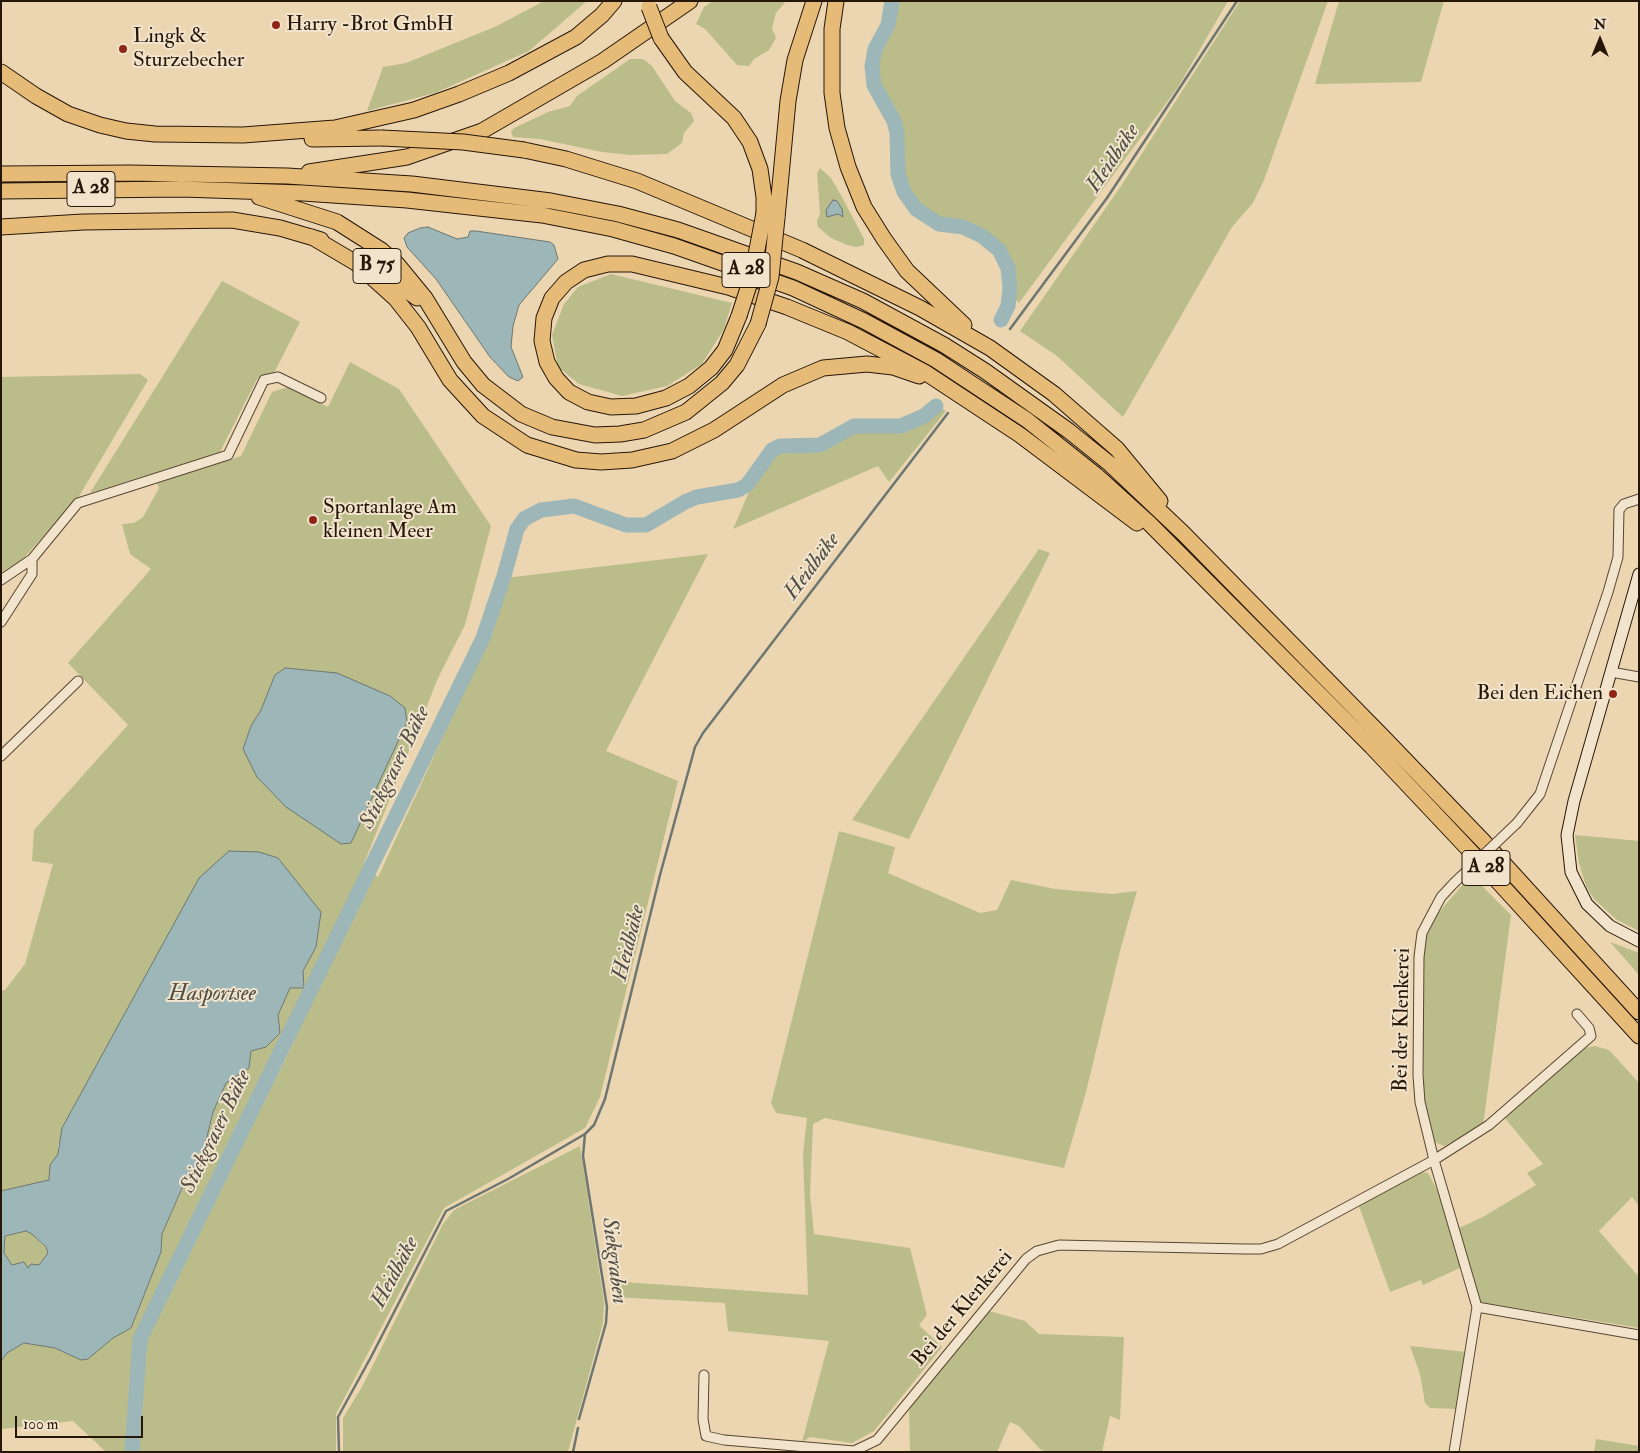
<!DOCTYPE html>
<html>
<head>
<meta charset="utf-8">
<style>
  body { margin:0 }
  #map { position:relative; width:1640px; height:1453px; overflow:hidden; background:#ebd6b1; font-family:"IM FELL Double Pica",serif }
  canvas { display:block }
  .frame { position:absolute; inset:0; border:2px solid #261608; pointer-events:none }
  .north { position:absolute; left:1575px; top:15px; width:50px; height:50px; -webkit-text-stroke:4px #f2e4cc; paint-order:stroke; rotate:0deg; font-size:14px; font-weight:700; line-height:20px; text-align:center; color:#261608 }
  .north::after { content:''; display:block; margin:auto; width:18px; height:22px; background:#261608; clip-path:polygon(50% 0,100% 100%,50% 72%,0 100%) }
  .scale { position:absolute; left:15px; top:1416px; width:128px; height:22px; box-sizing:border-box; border:2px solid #261608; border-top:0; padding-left:6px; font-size:15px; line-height:18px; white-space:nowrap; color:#261608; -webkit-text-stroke:4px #f2e4cc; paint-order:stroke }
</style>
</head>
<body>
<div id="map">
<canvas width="1640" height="1453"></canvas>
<div class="frame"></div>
<div class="north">N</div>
<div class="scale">100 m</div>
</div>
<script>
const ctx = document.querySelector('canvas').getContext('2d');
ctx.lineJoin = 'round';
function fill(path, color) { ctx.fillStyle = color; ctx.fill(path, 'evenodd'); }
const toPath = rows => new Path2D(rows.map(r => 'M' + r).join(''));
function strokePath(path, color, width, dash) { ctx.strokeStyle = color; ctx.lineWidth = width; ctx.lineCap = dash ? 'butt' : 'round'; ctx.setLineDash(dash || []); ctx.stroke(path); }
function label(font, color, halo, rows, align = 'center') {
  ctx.font = font + ' "IM FELL Double Pica",serif'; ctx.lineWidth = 4; ctx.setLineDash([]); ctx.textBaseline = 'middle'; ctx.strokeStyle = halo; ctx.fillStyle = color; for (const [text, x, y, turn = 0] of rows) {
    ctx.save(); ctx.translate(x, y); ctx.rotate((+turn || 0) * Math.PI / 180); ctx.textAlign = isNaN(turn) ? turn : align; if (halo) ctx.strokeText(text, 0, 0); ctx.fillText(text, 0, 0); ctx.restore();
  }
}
fill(toPath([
  [544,1,587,1,529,51,435,93,367,111,383,67,406,63,497,26],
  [713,1,786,1,776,13,772,28,776,38,769,50,754,59,749,66,737,65,705,29,696,24,704,7],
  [896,1,1228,1,1178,87,1019,303,1014,298,1009,256,997,239,981,231,943,221,917,200,906,184,901,166,900,131,875,80,875,56,895,13],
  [1240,1,1328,1,1264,180,1253,203,1232,227,1123,417,1057,356,1020,331,1121,186],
  [1339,1,1444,1,1421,82,1315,84],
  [630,59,643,59,652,66,675,101,691,113,694,121,684,133,682,143,667,154,630,155,602,152,540,139,513,137,511,132,514,128,548,112,570,106,577,96],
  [820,168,831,178,842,197,864,239,864,245,856,247,847,245,831,238,818,227,817,221,820,213,817,173],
  [611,274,732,303,724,329,702,364,667,386,622,396,579,384,558,367,552,335,564,304,578,287],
  [222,281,300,322,274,373,257,379,220,452,90,493],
  [350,362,399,389,491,526,465,625,438,678,363,866,378,877,491,633,505,578,708,554,606,751,678,781,600,1097,585,1128,444,1208,336,1414,336,1452,136,1452,143,1342,296,1038,198,1204,134,1338,128,1452,106,1452,73,1421,1,1429,1,1361,7,1353,24,1343,55,1348,81,1360,88,1359,113,1338,131,1328,161,1252,162,1234,210,1128,213,1112,226,1083,249,1068,251,1051,266,1047,280,1033,278,1015,290,988,304,987,303,971,316,947,320,913,278,858,58,1145,59,1154,50,1165,49,1181,1,1191,1,991,5,990,25,964,53,864,32,861,34,830,128,725,68,663,151,569,130,554,122,524,134,523,143,517,159,488,157,483,241,456,272,392,288,387,328,407],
  [285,668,305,670,286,807,257,777,243,749,251,726,261,710,275,675],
  [140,374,148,380,78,498,21,561,1,572,1,377],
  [940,407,946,411,889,482,878,466,733,529,752,485,776,452,784,449,813,449,829,445,855,430,863,429,891,433,905,430,935,413],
  [1039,549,1050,553,909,839,852,820],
  [839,831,895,847,888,873,980,913,997,910,1011,880,1055,889,1112,894,1137,891,1121,947,1086,1092,1064,1168,825,1118,813,1124,810,1194,814,1234,910,1248,927,1315,919,1325,942,1347,874,1431,852,1443,810,1437,802,1442,829,1341,728,1331,725,1303,613,1297,610,1281,808,1295,803,1154,807,1118,776,1113,771,1103],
  [1575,835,1639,841,1639,931,1617,920,1594,899,1586,886,1579,863],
  [1471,875,1511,915,1483,1126,1444,1146,1435,1142,1424,1108,1422,964,1425,941,1433,919],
  [1610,942,1639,953,1639,975],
  [1595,1046,1609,1050,1639,1083,1639,1206,1632,1197,1599,1231,1639,1277,1639,1328,1480,1302,1457,1229,1483,1217,1536,1185,1527,1173,1543,1164,1504,1117,1584,1048],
  [580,1146,604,1302,603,1323,568,1452,343,1452,343,1418,363,1385,443,1224,454,1210],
  [1419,1172,1428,1173,1441,1197,1462,1267,1423,1285,1421,1280,1390,1292,1359,1206],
  [26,1231,32,1234,46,1248,48,1253,39,1265,28,1268,24,1262,12,1265,4,1253,5,1236],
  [989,1311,1025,1321,1039,1334,1124,1337,1120,1420,1110,1416,1102,1452,1046,1452,1040,1449,1019,1426,1010,1422,997,1452,910,1452,909,1407],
  [1410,1346,1466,1352,1456,1409,1430,1408,1425,1403,1420,1374],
  [1596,1439,1639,1446,1639,1452,1594,1452]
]), '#babd8a');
const water = toPath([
  [833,200,837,201,842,209,843,217,838,214,827,217,826,210,833,200],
  [428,227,457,239,468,237,470,231,476,231,550,242,554,245,558,259,519,305,513,326,511,347,523,377,518,381,509,377,490,357,436,279,407,247,404,238,408,233,420,228,428,227],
  [285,668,337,673,390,696,405,708,407,722,351,843,341,844,286,807,257,777,243,749,251,726,261,710,275,675,285,668],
  [229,851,259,852,278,858,321,912,316,947,303,971,304,988,290,988,278,1015,280,1033,266,1047,251,1051,249,1068,226,1083,213,1112,200,1166,190,1170,162,1234,161,1252,131,1328,113,1338,88,1359,81,1360,55,1348,24,1343,7,1353,1,1361,1,1191,49,1180,50,1165,58,1154,62,1128,199,878,229,851],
  [26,1231,32,1234,46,1247,48,1253,39,1265,31,1264,28,1268,24,1262,12,1265,4,1253,5,1236,26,1231]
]);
fill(water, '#9db6b7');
strokePath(water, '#6d7671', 1);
strokePath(toPath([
  [1010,329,1107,198,1237,1],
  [579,1419,606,1323,607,1307,583,1156,585,1134],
  [339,1452,338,1417,371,1357,446,1211,508,1179,585,1134,594,1125,605,1099,660,875,695,747,703,733,948,413],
  [573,1452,578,1428]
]), '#6d7671', 2.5);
strokePath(toPath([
  [892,1,888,25,875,49,872,66,874,85,894,121,897,133,898,174,904,192,916,209,939,224,963,227,982,236,999,250,1008,268,1010,288,1008,306,1001,320],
  [132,1452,140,1339,483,638,504,576,517,529,524,519,541,510,574,506,626,525,646,525,685,502,697,497,738,490,747,485,772,450,780,446,820,445,854,426,901,426,924,416,936,406]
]), '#9db6b7', 15);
const street = toPath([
  [1,580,32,559,78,503,228,455,264,380,278,377,321,398],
  [1,622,32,574,32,559],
  [1611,672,1639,677],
  [1,756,78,681],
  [1517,823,1540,794,1608,592,1618,557,1619,510,1624,504,1639,499],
  [1454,883,1441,897,1422,933,1419,957,1418,1075,1420,1102,1434,1160,1477,1307,1454,1452],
  [1477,1307,1639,1335],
  [704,1375,703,1419,706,1436,724,1440,854,1451,877,1440,1026,1259,1037,1251,1059,1245,1244,1249,1261,1249,1278,1244,1434,1160,1489,1125,1591,1036,1589,1028,1577,1014]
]);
const secondary = toPath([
  [1639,574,1574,801,1567,835,1571,872,1587,904,1610,926,1639,941]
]);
const highway = toPath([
  [836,1,832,29,832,93,837,128,848,167,864,207,884,239,907,271,964,325],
  [661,38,685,72,734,118,750,142,760,169,764,197,764,213],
  [1,72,36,96,68,114,100,125,126,131,155,134,243,135,335,128,414,110,459,94,509,73,576,37,602,15,614,1],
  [312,139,382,138],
  [524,150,566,159,637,181,802,250,920,308,990,348,1054,394,1117,449,1160,501],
  [309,172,407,157,482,131,603,61,690,1],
  [1,174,130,173,287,176,412,184,551,201,618,214,678,230,797,272,863,301,944,345,985,371,1069,431,1110,464,1183,533,1384,738,1484,842,1639,1012],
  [1,191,181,189,303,193,407,200,542,215,613,229,674,246,793,288,864,321,936,360,1027,420,1096,475,1149,523,1372,747,1472,853,1639,1036],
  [259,197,337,222,381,250,397,264,425,298,464,362,483,385,521,414,552,427,595,435,620,434,644,430,686,412,722,383,737,365,758,324],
  [777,218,788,101,795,60,814,1],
  [1,227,83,222,232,220,280,228,321,240],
  [312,237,356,263,396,299,418,327,450,380,483,416,527,445,576,460,601,462,632,460,672,451,714,430,783,385,823,368,867,364,893,367,919,376],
  [363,258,417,298],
  [739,316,725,350,711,368,689,386,666,398,636,406,611,407,588,402,569,392,556,378,547,362,542,341,544,318,552,298,566,282,584,270,608,264,632,264,728,287,787,307,848,332,926,373,1020,435,1137,523]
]);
strokePath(street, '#574632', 11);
strokePath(secondary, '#261608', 13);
strokePath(highway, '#261608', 17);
strokePath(street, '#f2e4cc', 9);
strokePath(secondary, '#f2e4cc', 11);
strokePath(highway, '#e6bb78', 15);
const streetBridge = toPath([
  [1454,883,1517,823]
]);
const highwayBridge = toPath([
  [649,7,661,38],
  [382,138,463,142,524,150],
  [739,316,752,276,764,213],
  [758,324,771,277,777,218]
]);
strokePath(streetBridge, '#574632', 11, []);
strokePath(highwayBridge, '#261608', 17, []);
strokePath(streetBridge, '#f2e4cc', 9);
strokePath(highwayBridge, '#e6bb78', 15);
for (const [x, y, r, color] of [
  [276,25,5,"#8f2418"],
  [123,49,5,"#8f2418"],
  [313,520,5,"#8f2418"],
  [1613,694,5,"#8f2418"]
]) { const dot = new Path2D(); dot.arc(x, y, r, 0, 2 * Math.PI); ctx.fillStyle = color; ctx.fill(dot); strokePath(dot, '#f2e4cc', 2); }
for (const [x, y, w] of [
  [91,189,48],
  [377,266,48],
  [746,270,48],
  [1486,868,48]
]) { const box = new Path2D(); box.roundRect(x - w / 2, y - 17.5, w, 35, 4); ctx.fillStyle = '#f2e4cc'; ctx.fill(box); strokePath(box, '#261608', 1); }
label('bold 20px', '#261608', null, [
  ["A 28",91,189],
  ["B 75",377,266],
  ["A 28",746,270],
  ["A 28",1486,868]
]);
label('21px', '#261608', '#f2e4cc', [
  ["Harry -Brot GmbH",286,25],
  ["Lingk &",133,37],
  ["Sturzebecher",133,61],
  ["Sportanlage Am",323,508],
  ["kleinen Meer",323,532],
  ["Bei den Eichen",1603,694,"right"]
], 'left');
label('21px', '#261608', '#f2e4cc', [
  ["Bei der Klenkerei",1403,1020,-89],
  ["Bei der Klenkerei",963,1309,-50]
]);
label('italic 22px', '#504e45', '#f2e4cc', [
  ["Heidbäke",1114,159,-56],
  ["Heidbäke",813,567,-53],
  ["Stickgraser Bäke",396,768,-64],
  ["Heidbäke",630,943,-76],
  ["Hasportsee",212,995],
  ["Stickgraser Bäke",217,1132,-64],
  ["Siekgraben",613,1261,83],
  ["Heidbäke",396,1273,-62]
]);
</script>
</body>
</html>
